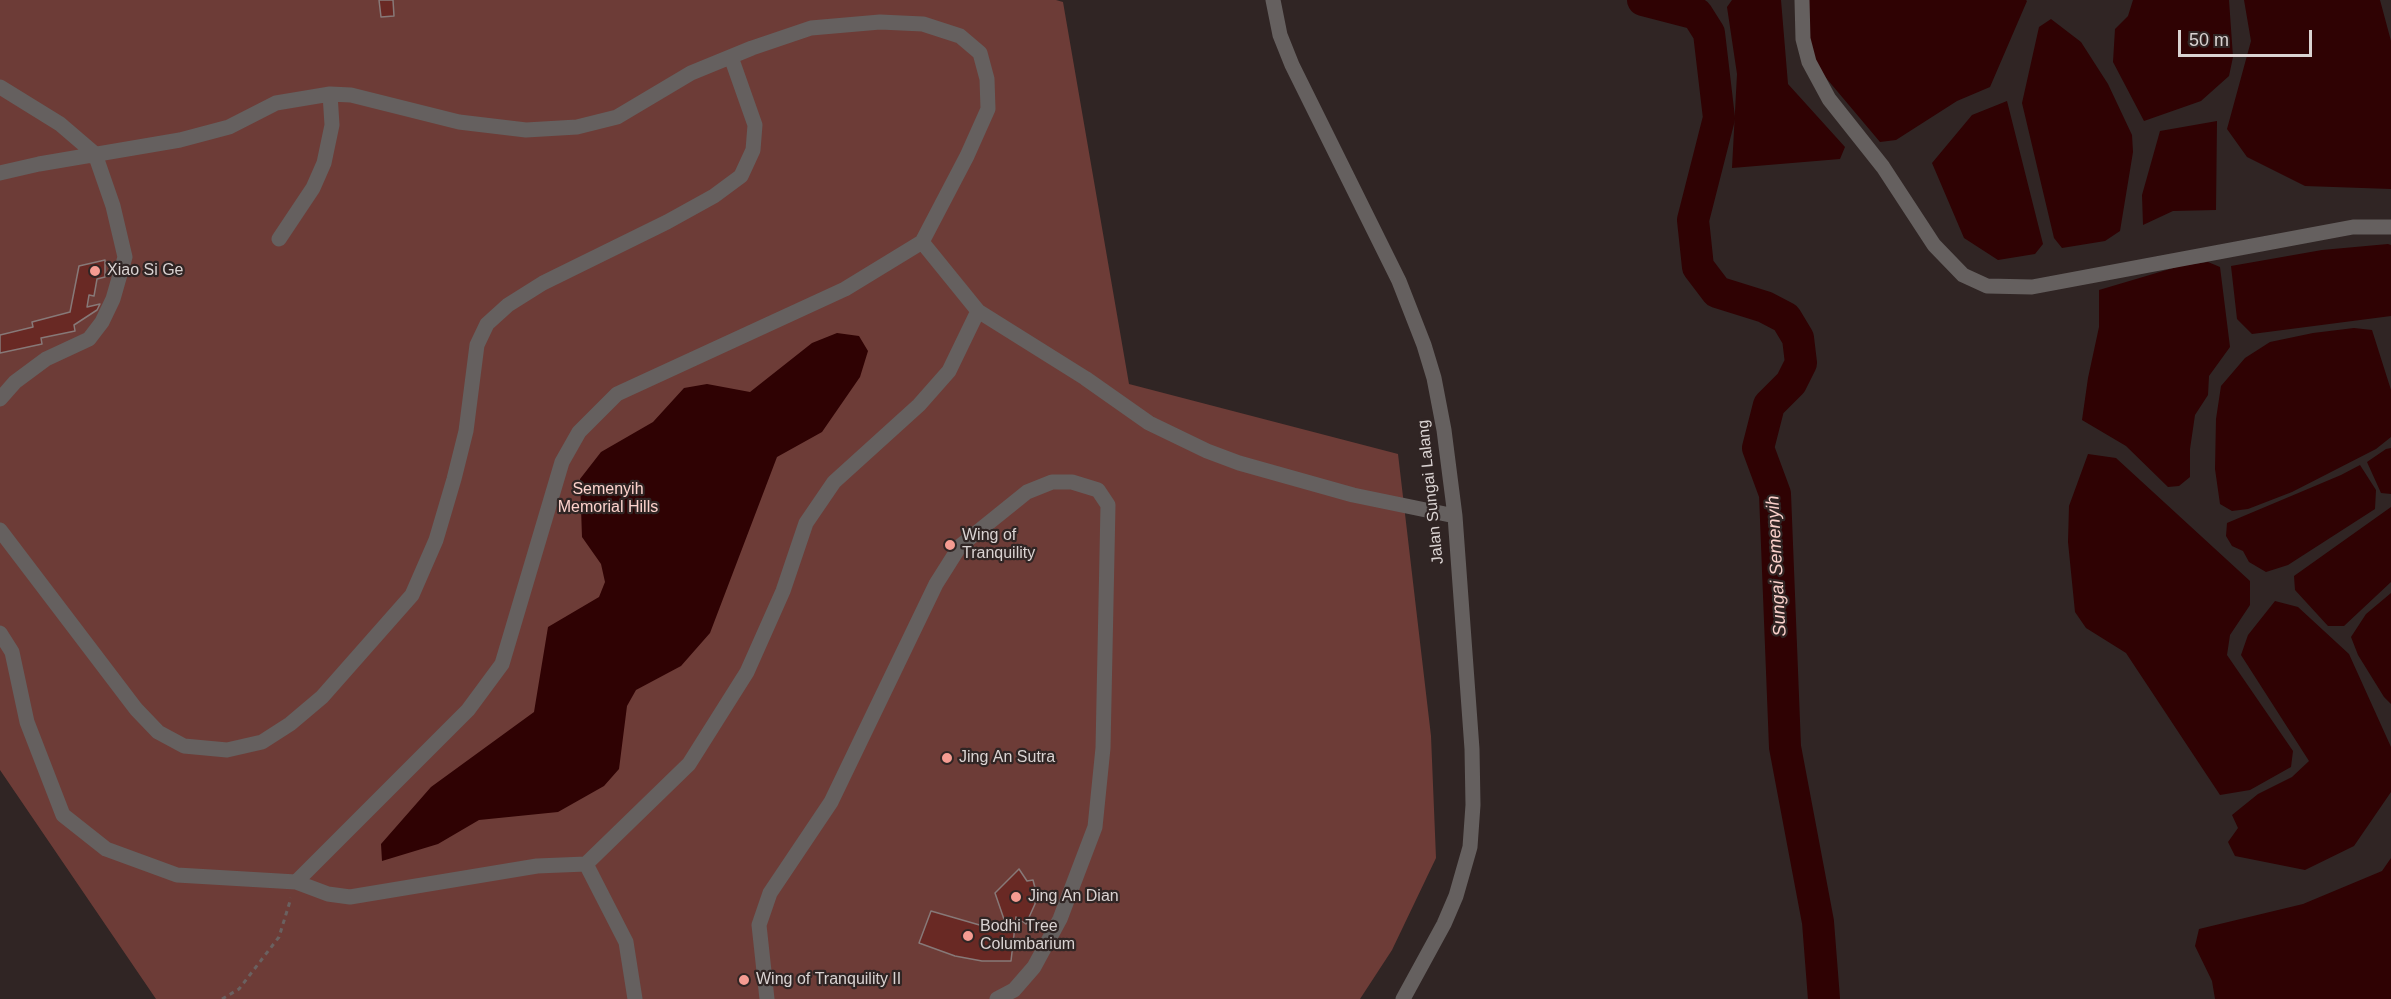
<!DOCTYPE html>
<html>
<head>
<meta charset="utf-8">
<style>
  body { margin:0 }
  #map { position:relative; width:2391px; height:999px; overflow:hidden; background:#302524; font-family:Arial,sans-serif }
  canvas { display:block }
  .scale { position:absolute; left:2178px; top:30px; width:134px; height:27px; box-sizing:border-box; border:3px solid #dad3d2; border-top:0; padding-left:8px; font-size:18px; line-height:21px; white-space:nowrap; color:#dad3d2; -webkit-text-stroke:4px #302524; paint-order:stroke }
</style>
</head>
<body>
<div id="map">
<canvas width="2391" height="999"></canvas>
<div class="scale">50 m</div>
</div>
<script>
const ctx = document.querySelector('canvas').getContext('2d');
ctx.lineJoin = 'round';
function fill(path, color) { ctx.fillStyle = color; ctx.fill(path, 'evenodd'); }
const toPath = rows => new Path2D(rows.map(r => 'M' + r).join(''));
function strokePath(path, color, width, dash) { ctx.strokeStyle = color; ctx.lineWidth = width; ctx.lineCap = dash ? 'butt' : 'round'; ctx.setLineDash(dash || []); ctx.stroke(path); }
function label(font, color, halo, rows, align = 'center') {
  ctx.font = font + ' Arial,sans-serif'; ctx.lineWidth = 4.5; ctx.setLineDash([]); ctx.textBaseline = 'middle'; ctx.strokeStyle = halo; ctx.fillStyle = color; for (const [text, x, y, turn = 0] of rows) {
    ctx.save(); ctx.translate(x, y); ctx.rotate((+turn || 0) * Math.PI / 180); ctx.textAlign = isNaN(turn) ? turn : align; if (halo) ctx.strokeText(text, 0, 0); ctx.fillText(text, 0, 0); ctx.restore();
  }
}
fill(toPath([
  [0,0,1056,0,1063,2,1129,384,1398,454,1431,736,1436,858,1392,950,1360,999,156,999,0,770]
]), '#6d3c37');
fill(toPath([
  [1732,0,1781,0,1788,84,1845,147,1840,159,1732,168,1737,74,1727,7],
  [1808,0,2026,0,2027,1,1990,87,1957,101,1896,140,1880,142,1816,66,1809,36],
  [2133,0,2229,0,2233,57,2229,76,2201,101,2144,121,2113,62,2115,29,2128,16],
  [2244,0,2380,0,2391,41,2391,189,2305,186,2247,157,2227,129,2251,41],
  [2051,19,2081,42,2108,84,2132,135,2133,152,2120,231,2105,241,2062,248,2054,238,2022,103,2039,27],
  [2007,101,2043,244,2035,254,1998,260,1964,238,1932,163,1972,115],
  [2217,121,2216,210,2173,211,2143,225,2142,195,2160,131],
  [2388,244,2391,245,2391,316,2252,334,2237,319,2231,266,2322,250],
  [2208,262,2220,267,2230,347,2209,376,2208,395,2195,415,2190,449,2190,477,2179,486,2168,487,2126,446,2082,420,2088,378,2099,327,2099,290,2180,266],
  [2354,328,2372,330,2391,390,2391,437,2376,449,2292,492,2248,509,2232,511,2220,504,2215,469,2216,419,2221,386,2245,358,2270,342,2313,333],
  [837,333,859,336,868,351,860,377,822,432,777,457,710,633,681,666,636,690,627,706,619,769,604,786,558,812,479,820,438,844,382,861,381,844,431,787,534,712,548,627,599,597,605,582,601,564,582,537,580,479,601,452,653,422,684,388,707,384,750,392,812,343],
  [2391,448,2391,494,2381,493,2367,462,2386,449],
  [2088,454,2116,458,2250,581,2250,605,2230,635,2227,655,2293,751,2291,767,2250,790,2220,795,2126,653,2086,628,2075,612,2068,542,2069,506],
  [2360,465,2376,490,2375,509,2288,565,2266,572,2249,562,2243,551,2232,546,2226,536,2227,523,2341,475],
  [2391,507,2391,582,2344,626,2328,626,2295,590,2294,576],
  [2391,593,2391,704,2384,697,2358,655,2351,637,2366,614],
  [2275,601,2298,607,2349,654,2391,747,2391,792,2354,846,2305,870,2235,856,2228,842,2238,828,2232,815,2258,794,2292,777,2309,761,2241,655,2248,635],
  [2391,858,2391,999,2215,999,2212,981,2195,946,2199,929,2303,904,2382,871]
]), '#2f0203');
strokePath(toPath([
  [1643,0,1697,14,1709,33,1719,118,1693,220,1698,267,1717,292,1765,307,1786,318,1798,338,1801,363,1791,383,1769,405,1758,448,1775,494,1785,747,1818,922,1824,999]
]), '#2f0203', 32);
const building = toPath([
  [379,0,393,0,394,16,381,17,379,0],
  [105,260,105,277,97,279,94,296,89,295,87,307,100,304,97,310,74,325,75,331,41,338,42,344,0,353,0,335,33,327,32,322,70,312,79,266,105,260],
  [1019,869,1027,881,1033,880,1036,892,1035,904,1026,924,1016,917,1011,961,982,961,955,956,919,943,931,911,983,926,1007,928,995,893,1019,869]
]);
fill(building, '#692924');
strokePath(building, '#877978', 1.5);
strokePath(toPath([
  [222,999,239,989,279,937,291,898]
]), '#6a6160', 3, [4.5, 4.5]);
strokePath(toPath([
  [1273,0,1280,35,1292,65,1399,281,1424,345,1434,378,1444,430,1455,516,1472,749,1473,805,1470,847,1456,896,1444,924,1403,999],
  [1802,0,1803,39,1809,62,1829,99,1883,167,1934,245,1963,275,1987,286,2032,287,2353,227,2391,227],
  [0,87,60,124,95,154,113,206,125,257,113,299,102,322,89,339,46,359,15,382,0,399],
  [0,173,39,164,180,140,229,127,276,103,330,94,351,95,459,122,526,130,577,127,617,117,691,73,752,48,811,28,880,22,923,24,960,36,980,53,987,79,988,109,967,156,922,242,845,289,617,394,579,432,562,462,502,664,468,710,296,882],
  [279,239,313,188,324,163,332,125,330,94],
  [922,242,978,311,1085,378,1149,423,1207,451,1239,463,1353,495,1455,516],
  [0,530,136,709,158,732,184,746,227,750,262,742,290,724,322,697,412,595,436,540,454,479,466,431,477,345,487,324,508,305,543,283,667,222,714,196,741,176,753,150,755,125,731,57],
  [0,633,12,652,27,722,63,815,106,849,177,875,296,882,328,894,350,897,537,866,586,864,689,764,747,672,783,591,806,523,834,482,919,405,949,371,978,311],
  [586,864,626,942,635,999],
  [767,999,759,925,770,893,831,802,936,584,960,546,1027,492,1052,482,1072,482,1098,490,1108,505,1103,748,1095,827,1060,919,1034,967,1014,990,997,999]
]), '#65605f', 15);
for (const [x, y, r, color] of [
  [95,271,6,"#f59c92"],
  [950,545,6,"#f59c92"],
  [947,758,6,"#f59c92"],
  [1016,897,6,"#f59c92"],
  [968,936,6,"#f59c92"],
  [744,980,6,"#f59c92"]
]) { const dot = new Path2D(); dot.arc(x, y, r, 0, 2 * Math.PI); ctx.fillStyle = color; ctx.fill(dot); strokePath(dot, '#302524', 2); }
label('16px', '#dad3d2', '#302524', [
  ["Xiao Si Ge",107,271],
  ["Wing of",962,536],
  ["Tranquility",962,554],
  ["Jing An Sutra",959,758],
  ["Jing An Dian",1028,897],
  ["Bodhi Tree",980,927],
  ["Columbarium",980,945],
  ["Wing of Tranquility II",756,980]
], 'left');
label('16px', '#fdd2cc', '#302524', [
  ["Semenyih",608,490],
  ["Memorial Hills",608,508]
]);
label('16px', '#dad3d2', '#302524', [
  ["Jalan Sungai Lalang",1431,492,-96]
]);
label('italic 18px', '#fbd1cb', '#302524', [
  ["Sungai Semenyih",1777,566,-93]
]);
</script>
</body>
</html>
